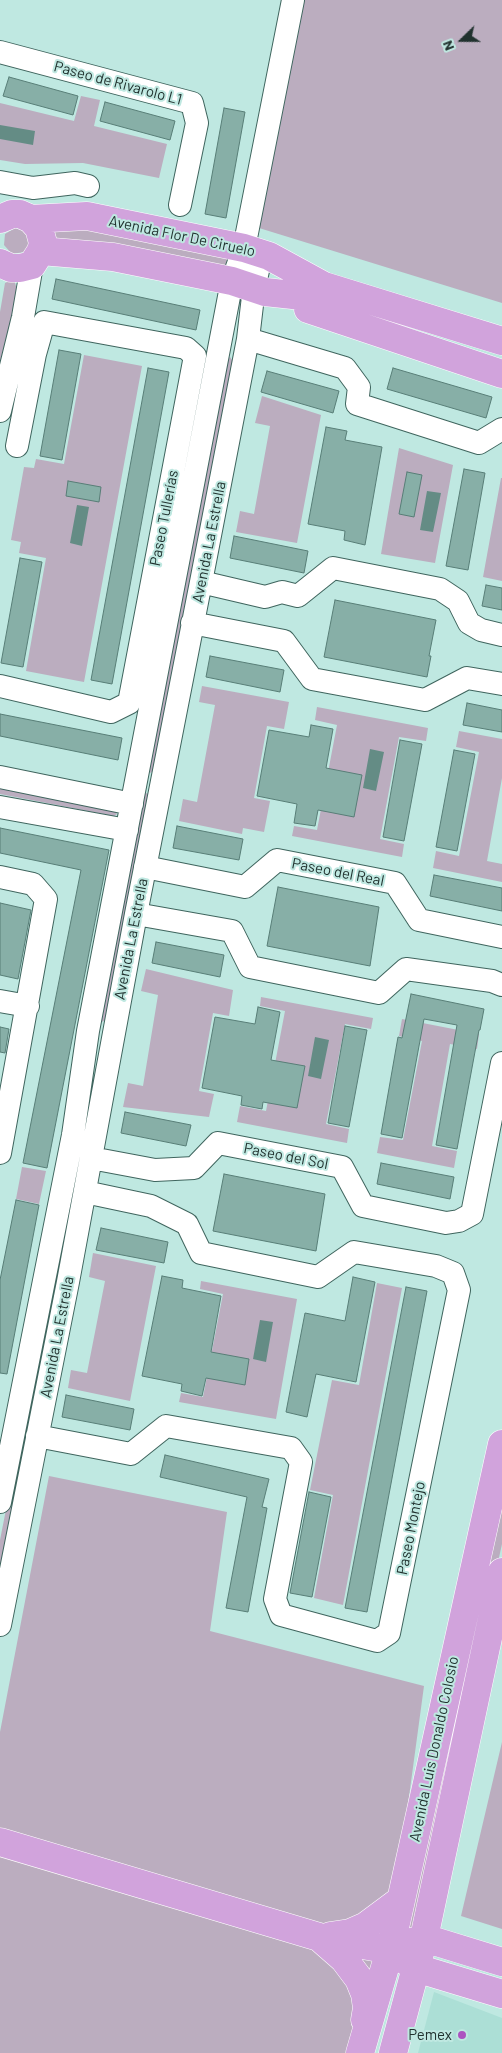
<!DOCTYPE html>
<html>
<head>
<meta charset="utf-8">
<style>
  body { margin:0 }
  #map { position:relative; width:502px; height:2053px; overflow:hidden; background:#bfe8e1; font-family:Barlow,sans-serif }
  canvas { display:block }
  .north { position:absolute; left:437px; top:15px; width:50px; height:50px; -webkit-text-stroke:4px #bfe8e1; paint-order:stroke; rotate:248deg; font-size:14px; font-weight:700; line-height:20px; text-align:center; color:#21322f }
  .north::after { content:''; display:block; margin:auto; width:18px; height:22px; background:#21322f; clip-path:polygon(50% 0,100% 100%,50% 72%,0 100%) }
</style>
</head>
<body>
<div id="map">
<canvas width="502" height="2053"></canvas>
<div class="north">N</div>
</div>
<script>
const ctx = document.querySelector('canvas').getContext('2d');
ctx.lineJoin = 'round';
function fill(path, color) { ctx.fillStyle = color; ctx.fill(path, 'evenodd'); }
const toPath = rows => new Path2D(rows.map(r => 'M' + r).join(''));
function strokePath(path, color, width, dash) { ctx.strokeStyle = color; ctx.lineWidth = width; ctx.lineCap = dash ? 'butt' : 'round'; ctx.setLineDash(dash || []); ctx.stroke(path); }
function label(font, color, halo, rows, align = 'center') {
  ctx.font = font + ' Barlow,sans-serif'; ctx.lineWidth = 4; ctx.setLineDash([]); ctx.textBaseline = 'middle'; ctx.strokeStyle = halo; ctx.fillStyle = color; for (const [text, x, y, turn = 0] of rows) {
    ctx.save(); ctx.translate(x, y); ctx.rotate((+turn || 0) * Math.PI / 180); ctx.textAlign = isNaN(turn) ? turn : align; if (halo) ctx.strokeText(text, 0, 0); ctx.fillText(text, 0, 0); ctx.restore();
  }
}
fill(toPath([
  [434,1992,502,2018,502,2053,418,2053]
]), '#acdfd6');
fill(toPath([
  [301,0,502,0,502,303,259,228],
  [81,96,100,100,94,126,167,144,159,178,83,163,25,164,0,160,0,103,74,121],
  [54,227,87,228,228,258,227,264,221,268,51,240],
  [15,228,26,232,30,243,24,252,12,254,4,245,5,234],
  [14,279,17,290,0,375,0,312,5,283],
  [84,355,142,366,84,682,26,671,46,558,19,553,21,542,11,540,24,467,34,468,36,459,64,464],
  [230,357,234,363,155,770,150,773,147,768,225,361],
  [262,396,321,415,297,543,236,532,240,511,254,514,270,426,255,423],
  [399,448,453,465,435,563,381,554],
  [501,478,502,478,502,581,483,577],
  [202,686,289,702,284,729,267,726,254,798,270,801,264,832,243,828,242,834,179,821,183,799,197,802,215,705,199,702],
  [317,707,428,728,426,741,399,737,380,839,404,844,402,857,292,836,294,826,317,830,337,725,315,720],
  [459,731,502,739,502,778,487,861,502,864,502,882,433,868,436,851,459,856,479,752,456,747],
  [0,788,114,810,117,814,114,816,0,794],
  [147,793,150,797,108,1018,102,1022,99,1018,143,795],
  [146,969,233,990,229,1016,213,1013,199,1091,214,1094,209,1117,123,1107,128,1083,143,1086,158,995,141,991],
  [261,997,373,1018,371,1029,345,1024,326,1124,349,1129,347,1143,237,1122,240,1106,266,1111,285,1011,260,1006],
  [402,1019,479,1034,477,1049,450,1044,432,1146,457,1151,454,1168,377,1153,380,1137,403,1140,422,1041,399,1036],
  [22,1167,46,1171,39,1204,16,1199],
  [93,1253,156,1266,130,1401,68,1388,71,1370,87,1373,105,1281,89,1277],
  [201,1281,297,1299,276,1419,179,1402,181,1393,203,1397,223,1294,200,1289],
  [377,1283,402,1288,343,1605,314,1598,333,1495,310,1490,332,1380,359,1385],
  [44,1330,46,1336,0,1573,0,1540,41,1332],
  [49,1476,227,1512,210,1631,424,1686,395,1900,354,2053,0,2053,0,1732],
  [502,1492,502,1544,417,1928,408,1932],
  [502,1742,502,1929,461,1916]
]), '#bbadbf');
fill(toPath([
  [0,125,35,131,33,145,0,139],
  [427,491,441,493,433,532,420,530],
  [77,505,89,507,82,546,70,543],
  [370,749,384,752,376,791,363,788],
  [315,1037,329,1040,321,1079,308,1076],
  [260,1320,273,1322,266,1362,253,1359]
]), '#648c85');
const building = toPath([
  [9,77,78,96,73,115,3,96,9,77],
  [105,102,175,121,170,140,100,121,105,102],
  [224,108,245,112,226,218,205,214,224,108],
  [56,279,200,310,196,330,52,299,56,279],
  [59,350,81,354,62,460,40,456,59,350],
  [148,368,169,372,112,684,91,680,148,368],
  [393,368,492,397,486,418,387,389,393,368],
  [267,371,339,391,333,413,261,392,267,371],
  [326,427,347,431,345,440,382,447,365,545,344,540,345,531,308,524,326,427],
  [464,469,485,473,468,570,446,566,464,469],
  [407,472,422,475,414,517,399,514,407,472],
  [68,481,101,487,99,502,66,496,68,481],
  [234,536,308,551,304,573,230,558,234,536],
  [20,558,42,562,23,667,1,663,20,558],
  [486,585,502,588,502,610,482,606,486,585],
  [335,600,436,620,429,656,431,656,427,677,324,657,335,600],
  [210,656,284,670,280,692,206,677,210,656],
  [467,703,502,710,502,732,463,725,467,703],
  [0,714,122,738,118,760,0,736,0,714],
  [311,725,333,729,326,768,362,775,354,817,318,810,315,826,294,823,297,804,257,796,269,730,309,737,311,725],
  [400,740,422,744,404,841,383,837,400,740],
  [454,750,475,754,457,851,436,847,454,750],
  [177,826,243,839,239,860,173,848,177,826],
  [0,828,109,850,47,1168,23,1163,81,870,0,853,0,828],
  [434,875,502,888,502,911,430,896,434,875],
  [278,887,379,907,370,966,267,946,278,887],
  [0,903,31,910,18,979,0,975,0,903],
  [156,942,224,955,220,977,152,963,156,942],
  [411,994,484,1009,480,1030,479,1030,457,1149,436,1145,457,1025,424,1019,402,1138,381,1134,398,1037,402,1038,411,994],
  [258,1007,280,1012,271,1060,305,1066,297,1108,263,1102,262,1109,241,1105,242,1096,202,1088,215,1017,255,1024,258,1007],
  [345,1026,367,1030,349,1127,328,1123,345,1026],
  [0,1027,9,1029,5,1053,0,1052,0,1027],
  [125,1112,191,1125,186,1146,121,1133,125,1112],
  [381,1163,454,1177,450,1199,377,1184,381,1163],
  [224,1174,325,1194,316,1251,213,1231,224,1174],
  [16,1200,39,1205,7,1374,0,1373,0,1280,16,1200],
  [101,1228,168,1242,164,1263,96,1250,101,1228],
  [162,1276,183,1280,182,1288,221,1296,211,1352,249,1359,245,1385,206,1378,202,1396,181,1391,182,1384,142,1376,162,1276],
  [353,1277,375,1282,356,1382,316,1374,307,1417,286,1412,305,1313,345,1321,353,1277],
  [406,1287,427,1291,367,1612,345,1608,406,1287],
  [66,1395,134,1409,130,1430,62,1417,66,1395],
  [165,1455,269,1479,262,1507,267,1508,248,1612,226,1608,247,1497,160,1477,165,1455],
  [309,1492,331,1497,312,1597,290,1593,309,1492]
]);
fill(building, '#87afa7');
strokePath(building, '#587e77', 1);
const minor = toPath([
  [0,52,192,103,197,123,180,205],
  [0,182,33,188,75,183,88,186],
  [248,339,345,368,359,387,357,404,479,443,502,429],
  [0,411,23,317,32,265],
  [201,582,265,597,282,592,298,596,333,568,440,589,458,601,469,623,481,630,502,635],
  [192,623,284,641,312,679,425,700,467,678,502,684],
  [0,686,111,712,129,703,195,356,186,348,44,322,35,354,17,446],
  [0,777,132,804],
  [0,807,127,830],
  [145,867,245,887,277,860,395,883,419,920,502,937],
  [0,877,33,884,46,899,0,1153],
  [136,914,232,931,250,967,379,993,406,969,492,981,502,985],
  [0,1001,28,1006],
  [91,1158,155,1170,194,1168,218,1143,342,1167,363,1206,446,1223,459,1221,472,1214,502,1063],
  [37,1436,131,1454,166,1426,291,1448,301,1462,275,1599,281,1615,377,1641,389,1633,459,1290,453,1273,436,1266,354,1252,318,1277,201,1253,187,1224,151,1206,85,1192],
  [0,1502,73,1135,88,1031,232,281,244,248,293,0],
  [0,1625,68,1282,136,914,201,582,248,339,254,288,262,253]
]);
const major = toPath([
  [0,219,12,214,20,214,31,219,39,228,43,243,41,251,32,265,20,268,11,268,0,263],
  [31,219,87,216,244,248,269,256,324,286,502,341],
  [41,251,113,257,232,281,265,292,321,298,339,303],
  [308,309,502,374],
  [0,1842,319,1937,390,1950,416,1968,502,1994],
  [330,1936,350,1933,366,1926,401,1900],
  [320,1938,344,1959,359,1979,365,1994,367,2008,365,2020],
  [406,1944,424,1938,502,1962],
  [360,2053,390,1950,502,1444],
  [393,2053,424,1938,502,1572]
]);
strokePath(minor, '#3f655e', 24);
strokePath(major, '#fff', 29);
strokePath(minor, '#fff', 22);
strokePath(major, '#d1a3dc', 28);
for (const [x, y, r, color] of [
  [462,2035,5,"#ac54c0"]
]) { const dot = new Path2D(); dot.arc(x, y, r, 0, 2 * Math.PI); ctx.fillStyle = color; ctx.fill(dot); strokePath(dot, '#bfe8e1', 2); }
label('15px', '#21322f', '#bfe8e1', [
  ["Paseo de Rivarolo L1",118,83,15],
  ["Avenida Flor De Ciruelo",182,236,12],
  ["Paseo Tullerías",164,518,-79],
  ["Avenida La Estrella",209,542,-79],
  ["Paseo del Real",338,872,11],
  ["Avenida La Estrella",131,939,-79],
  ["Paseo del Sol",286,1156,11],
  ["Avenida La Estrella",57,1337,-79],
  ["Paseo Montejo",411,1528,-79],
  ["Avenida Luis Donaldo Colosio",434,1749,-78]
]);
label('15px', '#21322f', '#bfe8e1', [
  ["Pemex",452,2035]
], 'right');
</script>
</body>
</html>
